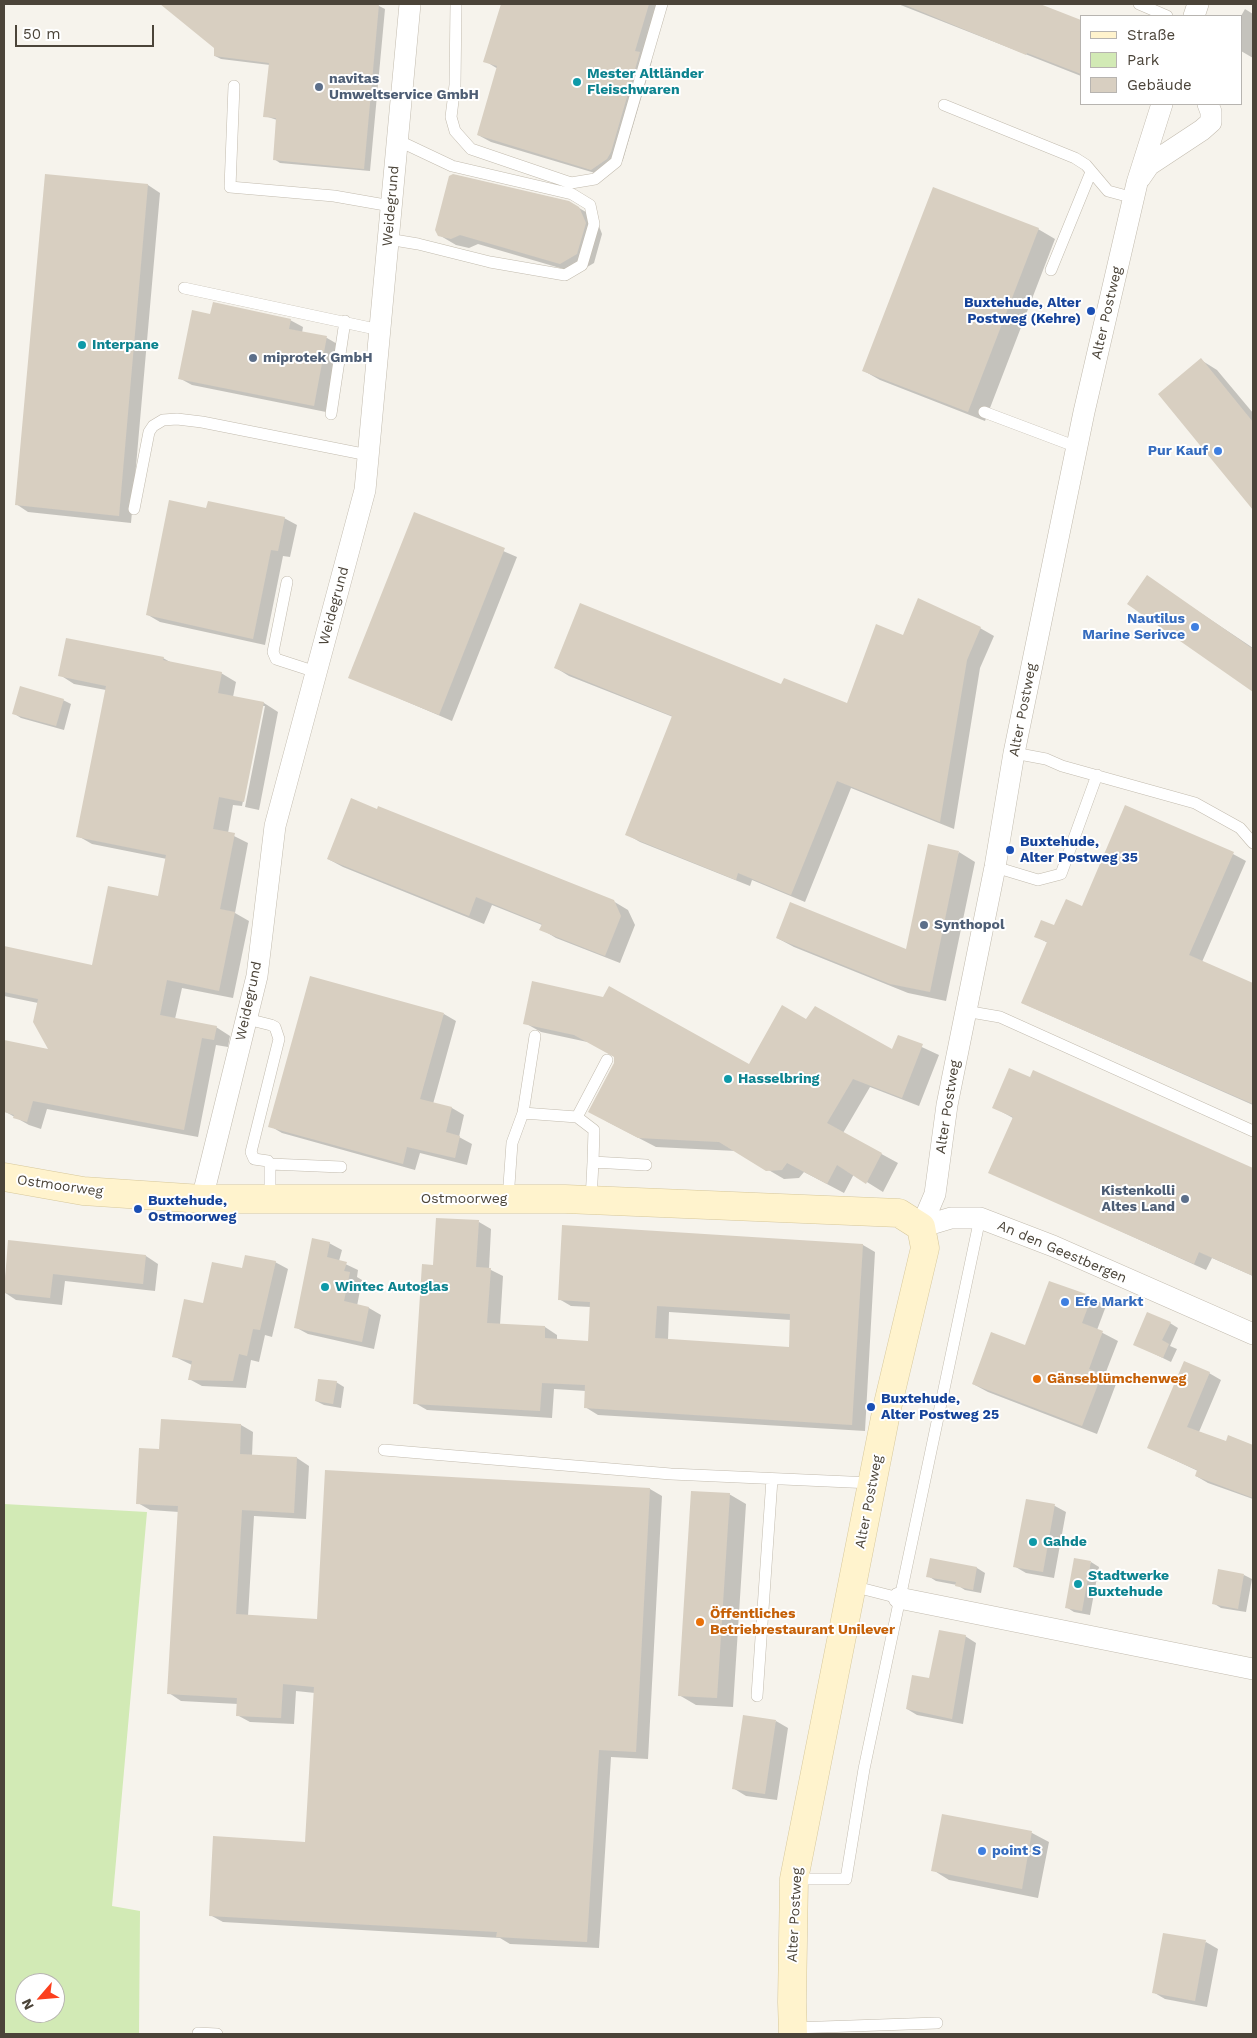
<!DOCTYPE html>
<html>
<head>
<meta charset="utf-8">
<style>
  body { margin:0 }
  #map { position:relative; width:1257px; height:2038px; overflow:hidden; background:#f6f3ec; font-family:"Work Sans",sans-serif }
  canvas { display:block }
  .frame { position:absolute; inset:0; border:5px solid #4b4439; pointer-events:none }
  .legend { position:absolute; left:1080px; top:15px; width:162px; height:90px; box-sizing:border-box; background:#fff; border:1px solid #b7b4b0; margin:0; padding:6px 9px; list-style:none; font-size:15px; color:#4b4439 }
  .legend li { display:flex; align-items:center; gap:10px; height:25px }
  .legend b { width:25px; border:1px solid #b7b4b0 }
  .north { position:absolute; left:15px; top:1973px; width:50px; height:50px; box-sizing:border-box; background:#fff; border:1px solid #b7b4b0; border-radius:50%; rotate:243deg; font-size:14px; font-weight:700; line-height:20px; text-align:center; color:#4b4439 }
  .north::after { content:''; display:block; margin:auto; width:18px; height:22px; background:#fc3f1d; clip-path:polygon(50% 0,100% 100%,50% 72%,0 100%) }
  .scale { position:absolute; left:15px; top:25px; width:139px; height:22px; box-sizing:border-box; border:2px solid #4b4439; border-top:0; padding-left:6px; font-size:15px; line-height:18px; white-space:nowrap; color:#4b4439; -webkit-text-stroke:4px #fff; paint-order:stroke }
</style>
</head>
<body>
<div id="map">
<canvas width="1257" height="2038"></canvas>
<div class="frame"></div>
<ul class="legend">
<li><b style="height:6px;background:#fff3cd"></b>Straße</li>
<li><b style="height:14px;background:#d2eab5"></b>Park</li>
<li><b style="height:14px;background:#d8cfc1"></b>Gebäude</li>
</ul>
<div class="north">N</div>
<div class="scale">50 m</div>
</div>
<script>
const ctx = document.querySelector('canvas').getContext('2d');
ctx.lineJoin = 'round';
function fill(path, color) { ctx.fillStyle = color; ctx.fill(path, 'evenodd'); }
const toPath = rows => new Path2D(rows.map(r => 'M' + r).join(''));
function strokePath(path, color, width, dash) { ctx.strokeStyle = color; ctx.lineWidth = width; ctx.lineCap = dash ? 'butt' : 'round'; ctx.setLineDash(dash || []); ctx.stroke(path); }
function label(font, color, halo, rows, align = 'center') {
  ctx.font = font + ' "Work Sans",sans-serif'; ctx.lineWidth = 4; ctx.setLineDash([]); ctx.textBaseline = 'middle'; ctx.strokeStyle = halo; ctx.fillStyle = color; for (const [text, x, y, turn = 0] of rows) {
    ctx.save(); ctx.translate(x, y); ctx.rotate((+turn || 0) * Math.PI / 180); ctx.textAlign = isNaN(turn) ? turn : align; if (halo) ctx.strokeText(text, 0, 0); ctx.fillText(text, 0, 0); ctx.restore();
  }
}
fill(toPath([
  [4,1504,147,1512,112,1906,140,1911,139,2034,4,2034],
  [25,1983,55,1983,55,2013,25,2013]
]), '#d2eab5');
fill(toPath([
  [162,4,359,4,379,6,385,9,370,171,280,163,274,159,277,120,265,116,270,65,221,59,215,56,216,47],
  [502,4,663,4,647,58,652,61,623,160,619,166,605,176,491,142,478,135,498,69,485,61],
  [898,4,1036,4,1081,22,1081,76],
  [1245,9,1253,14,1253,58,1241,51,1241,16],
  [46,175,148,185,160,193,131,523,28,512,16,504],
  [569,202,596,218,602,234,594,263,577,273,478,244,469,248,456,245,439,235],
  [1038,229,1055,239,985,421,880,380,864,371],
  [211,315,290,320,303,327,302,333,327,338,339,345,326,412,192,385,179,378],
  [1201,360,1217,370,1253,413,1253,504,1247,500],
  [207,510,284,518,297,525,290,557,283,556,265,645,160,622,148,615],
  [415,513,517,557,452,721,349,677],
  [1147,577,1253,648,1253,690,1129,604],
  [980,628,994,636,980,668,954,829,851,788,805,902,752,880,750,886,640,842,626,834,673,717,569,676,556,668,848,705,904,636],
  [163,658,172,663,221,673,236,682,233,697,264,703,278,712,259,810,245,807,265,706,262,706,242,806,233,805,228,833,248,843,235,913,249,921,233,998,182,988,175,1019,216,1027,230,1036,228,1047,216,1045,198,1137,47,1109,41,1129,29,1125,4,1111,4,1041,50,1050,38,1003,4,996,4,947,93,966,159,897,167,859,92,844,78,836,106,690,74,684,60,675],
  [63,700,71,704,64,730,21,718,13,713],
  [959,852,975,862,946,1001,908,993,794,947,777,938,907,950],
  [1233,854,1246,861,1202,962,1253,984,1253,1105,1022,1003,1048,943,1035,936,1055,927,1082,908],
  [328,859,613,901,628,910,635,925,620,963,556,938,541,929,542,925,492,905,484,924,343,867],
  [444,1014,456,1021,433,1104,452,1108,464,1115,459,1137,472,1144,467,1165,420,1153,415,1170,282,1133,270,1126],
  [807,1021,893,1050,898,1036,939,1055,919,1106,870,1087,843,1133,898,1163,883,1192,854,1174,844,1193,804,1172,799,1178,784,1179,736,1151,656,1147,606,1121,616,1057,592,1043,541,1032,525,1023,749,1066],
  [1033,1072,1253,1169,1253,1276,1212,1258,1206,1270,990,1172,1013,1118,993,1107,1030,1079],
  [479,1222,491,1229,489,1269,503,1276,500,1325,545,1327,557,1335,557,1340,589,1342,591,1307,571,1306,559,1299,863,1245,875,1252,865,1431,598,1415,585,1407,586,1391,554,1389,552,1418,427,1410,415,1403,435,1266],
  [669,1312,791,1320,790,1348,668,1340],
  [9,1242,146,1256,158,1264,155,1291,65,1281,62,1305,16,1300,4,1292],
  [329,1243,342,1250,339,1261,358,1270,357,1277,362,1280,357,1306,369,1308,381,1315,374,1349,308,1334,295,1327],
  [275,1262,288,1269,272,1337,265,1335,259,1362,251,1360,246,1388,202,1386,189,1379,192,1365,173,1356,204,1305],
  [1091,1297,1106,1306,1097,1330,1118,1341,1104,1377,1116,1384,1097,1434,988,1392,973,1384],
  [1170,1323,1178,1328,1170,1346,1177,1349,1171,1362,1134,1344],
  [1209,1373,1221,1380,1199,1432,1227,1442,1229,1437,1253,1446,1253,1499,1208,1483,1196,1476,1198,1471,1149,1448],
  [336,1382,344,1387,341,1408,324,1405,316,1401],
  [241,1425,253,1432,252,1456,297,1458,309,1466,306,1519,254,1516,248,1616,318,1621,650,1489,662,1496,648,1759,611,1757,599,1948,510,1944,500,1938,223,1922,210,1915,307,1843,315,1693,296,1691,294,1724,250,1722,237,1715,238,1704,181,1701,169,1693,179,1512,150,1510,138,1503,160,1451],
  [729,1494,746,1504,733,1707,696,1705,679,1695],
  [1027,1500,1055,1506,1066,1512,1054,1578,1026,1573,1014,1566],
  [931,1559,977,1568,985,1573,981,1593,965,1590,957,1585,936,1581,928,1576],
  [1091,1562,1099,1567,1090,1615,1074,1612,1066,1607],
  [1244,1575,1252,1579,1246,1612,1221,1608,1213,1603],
  [965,1636,976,1643,963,1724,917,1715,907,1709],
  [776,1721,788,1728,777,1800,746,1796,733,1788],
  [943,1815,1032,1833,1049,1842,1038,1898,949,1880,933,1870],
  [1206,1942,1218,1949,1207,2007,1165,1999,1153,1992]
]), '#0003');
fill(toPath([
  [160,4,379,4,364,169,273,160,276,118,263,117,269,63,214,56,214,48],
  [501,4,649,4,635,51,640,52,611,152,607,159,591,170,477,135,497,66,483,62],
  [903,4,1040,4,1081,20,1081,74,1027,53,1026,55],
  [45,174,148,184,119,516,15,505],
  [453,174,569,201,579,207,586,223,577,254,560,264,460,235,451,239,438,236,435,230,449,176],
  [933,187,1039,228,968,412,862,371],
  [213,302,291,319,289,329,327,336,314,406,178,379,192,310,210,314],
  [1201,358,1253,422,1253,510,1158,394],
  [169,500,206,508,208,501,285,517,278,551,271,550,253,639,146,615],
  [414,512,505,548,439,715,348,678],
  [1147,575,1253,649,1253,692,1127,604],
  [918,598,981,627,967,660,940,822,837,781,791,895,738,873,736,880,625,835,672,716,554,668,580,603,781,684,784,678,847,703,876,624,903,635],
  [66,638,164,657,163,660,222,672,218,693,264,702,244,802,219,797,213,829,235,833,220,909,235,912,219,991,167,980,160,1015,217,1026,214,1040,202,1038,184,1130,33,1101,27,1122,13,1118,14,1115,4,1112,4,1040,48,1049,33,1022,38,999,4,992,4,946,92,965,108,886,158,896,166,855,76,837,106,686,58,676],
  [20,686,64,699,56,726,12,714],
  [351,798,377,809,378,806,614,900,621,916,605,956,539,930,542,924,476,897,469,916,327,859],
  [1125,805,1234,852,1189,955,1253,983,1253,1104,1021,1003,1047,942,1034,937,1041,920,1054,925,1066,899,1082,906],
  [928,844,959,851,930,992,890,984,776,938,790,902,906,949],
  [310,976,444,1013,420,1099,452,1107,446,1132,460,1136,455,1158,407,1147,403,1164,268,1127],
  [532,981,603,997,609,986,749,1064,782,1005,806,1019,815,1006,892,1049,898,1035,923,1044,902,1098,853,1079,827,1123,882,1153,866,1184,837,1165,827,1184,787,1163,782,1170,766,1171,719,1142,638,1138,588,1112,614,1063,614,1057,574,1035,523,1024],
  [1009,1068,1030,1077,1033,1070,1253,1168,1253,1276,1199,1252,1194,1264,988,1173,1013,1117,992,1108],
  [436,1218,479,1220,476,1267,491,1268,487,1323,545,1326,545,1338,588,1341,590,1302,558,1300,562,1225,863,1244,852,1425,584,1408,585,1385,542,1383,540,1411,413,1404,422,1264,433,1265],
  [657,1306,790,1314,789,1347,655,1338],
  [312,1238,330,1242,327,1257,347,1262,344,1271,350,1272,344,1301,369,1307,362,1342,294,1328],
  [8,1240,146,1255,143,1284,53,1274,50,1298,4,1293],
  [245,1255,276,1261,260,1330,253,1329,247,1356,239,1354,233,1381,188,1380,192,1361,172,1357,184,1299,203,1303,212,1262,242,1268],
  [1049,1281,1092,1296,1082,1323,1103,1331,1089,1369,1102,1374,1082,1426,972,1384,991,1332,1025,1345],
  [1147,1312,1171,1322,1162,1340,1169,1344,1163,1358,1133,1345],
  [1184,1361,1210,1372,1187,1427,1226,1441,1228,1435,1253,1445,1253,1498,1195,1476,1197,1470,1147,1448],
  [318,1379,337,1381,333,1404,315,1401],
  [161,1419,241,1424,240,1454,297,1457,294,1513,242,1510,236,1614,317,1619,325,1470,650,1488,636,1752,599,1750,587,1942,496,1937,497,1932,209,1916,213,1836,305,1842,314,1687,283,1684,281,1718,236,1716,237,1698,167,1694,178,1506,136,1504,139,1448,159,1449],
  [691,1491,730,1493,717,1698,678,1696],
  [1026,1499,1055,1504,1043,1572,1013,1567],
  [930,1558,977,1567,973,1590,955,1586,956,1582,926,1577],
  [1074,1558,1091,1561,1082,1611,1065,1608],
  [1218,1569,1244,1574,1238,1609,1212,1604],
  [939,1630,966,1635,952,1719,906,1709,912,1675,929,1678],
  [743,1715,776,1720,765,1794,732,1789],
  [942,1814,1032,1831,1022,1889,931,1871],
  [1163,1933,1206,1940,1195,2001,1152,1993]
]), '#d8cfc1');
const lane = toPath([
  [456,4,455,85,451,117,455,131,471,149,571,183,595,179,616,162,662,4],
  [1139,4,1167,16],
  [234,86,230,187,334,196,391,206],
  [944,105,1075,158,1086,165,1108,191,1134,198],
  [388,239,418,244,490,262,565,275,582,265,594,224,590,205,572,194,452,166,397,140],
  [1051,270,1091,172],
  [184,288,380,330],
  [984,412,1077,447],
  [331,414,345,321],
  [134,509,149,432,153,426,163,420,177,419,202,422,368,455],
  [287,582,273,652,276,659,316,672],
  [1014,753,1046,759,1062,766,1195,803,1240,828,1253,843],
  [995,867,1038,880,1061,874,1097,775],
  [965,1011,1000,1017,1253,1131],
  [247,1019,271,1025,275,1027,279,1039,251,1152,254,1159,268,1161,270,1164,270,1199],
  [523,1113,535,1036],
  [577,1117,607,1060],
  [270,1164,341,1167],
  [508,1199,512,1143,523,1113,577,1117,594,1130,593,1162,646,1165],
  [591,1200,593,1162],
  [384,1450,671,1474,872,1483],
  [852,1586,899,1598],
  [757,1696,772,1479],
  [794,1879,846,1879,864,1769,980,1218],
  [793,2028,937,2023],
  [198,2033,217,2034]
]);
const street = toPath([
  [1194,16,1198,4],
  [1140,178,1149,165,1202,130,1211,122,1211,112,1208,104],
  [202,1199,257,976,275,826,365,490,410,4],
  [921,1227,935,1194,947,1105,995,867,1014,753,1084,412,1137,183,1162,104],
  [921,1227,951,1218,980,1218,1053,1246,1253,1334],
  [899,1598,1253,1669]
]);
const secondary = toPath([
  [4,1177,83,1191,202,1199,565,1199,899,1213,921,1227,925,1248,887,1408,794,1879,792,2002,793,2034]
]);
strokePath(lane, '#c2bbae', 12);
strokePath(street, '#c2bbae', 22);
strokePath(secondary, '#d6c79b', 29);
strokePath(lane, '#fff', 11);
strokePath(street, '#fff', 21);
strokePath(secondary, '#fff3cd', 28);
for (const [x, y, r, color] of [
  [577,82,5,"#0f9aa8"],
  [319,87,5,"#5c6f8a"],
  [1091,311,5,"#1a4fb4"],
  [82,345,5,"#0f9aa8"],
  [253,358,5,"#5c6f8a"],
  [1218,451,5,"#3f7fe0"],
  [1195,627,5,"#3f7fe0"],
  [1010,850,5,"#1a4fb4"],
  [924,925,5,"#5c6f8a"],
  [728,1079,5,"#0f9aa8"],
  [1185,1199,5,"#5c6f8a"],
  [138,1209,5,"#1a4fb4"],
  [325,1287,5,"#0f9aa8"],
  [1065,1302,5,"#3f7fe0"],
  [1037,1379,5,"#e8710a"],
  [871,1407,5,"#1a4fb4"],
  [1033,1542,5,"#0f9aa8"],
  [1078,1584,5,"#0f9aa8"],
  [700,1622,5,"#e8710a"],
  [982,1851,5,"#3f7fe0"]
]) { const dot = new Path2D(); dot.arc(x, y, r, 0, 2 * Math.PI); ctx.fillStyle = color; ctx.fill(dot); strokePath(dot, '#fff', 2); }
label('bold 14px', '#0d838f', '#fff', [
  ["Mester Altländer",587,74],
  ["Fleischwaren",587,90],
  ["Interpane",92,345],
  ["Hasselbring",738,1079],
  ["Wintec Autoglas",335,1287],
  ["Gahde",1043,1542],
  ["Stadtwerke",1088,1576],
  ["Buxtehude",1088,1592]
], 'left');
label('bold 14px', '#4e5e75', '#fff', [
  ["navitas",329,79],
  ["Umweltservice GmbH",329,95],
  ["miprotek GmbH",263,358],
  ["Synthopol",934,925],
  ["Kistenkolli",1175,1191,"right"],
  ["Altes Land",1175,1207,"right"]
], 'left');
label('14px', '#4b4439', '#fff', [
  ["Weidegrund",391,206,-85],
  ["Alter Postweg",1107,313,-77],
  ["Weidegrund",334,606,-75],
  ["Alter Postweg",1023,710,-79],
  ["Weidegrund",249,1001,-78],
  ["Alter Postweg",948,1107,-81],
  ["Ostmoorweg",60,1186,8],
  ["Ostmoorweg",464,1199],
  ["An den Geestbergen",1062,1252,23],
  ["Alter Postweg",869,1502,-79],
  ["Alter Postweg",795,1915,-87]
]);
label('bold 14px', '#164399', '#fff', [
  ["Buxtehude, Alter",1081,303,"right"],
  ["Postweg (Kehre)",1081,319,"right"],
  ["Buxtehude,",1020,842],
  ["Alter Postweg 35",1020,858],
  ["Buxtehude,",148,1201],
  ["Ostmoorweg",148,1217],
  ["Buxtehude,",881,1399],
  ["Alter Postweg 25",881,1415]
], 'left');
label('bold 14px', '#366cbe', '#fff', [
  ["Pur Kauf",1208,451],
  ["Nautilus",1185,619],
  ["Marine Serivce",1185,635],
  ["Efe Markt",1075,1302,"left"],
  ["point S",992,1851,"left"]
], 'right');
label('bold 14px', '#c56008', '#fff', [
  ["Gänseblümchenweg",1047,1379],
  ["Öffentliches",710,1614],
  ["Betriebrestaurant Unilever",710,1630]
], 'left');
</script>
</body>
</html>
